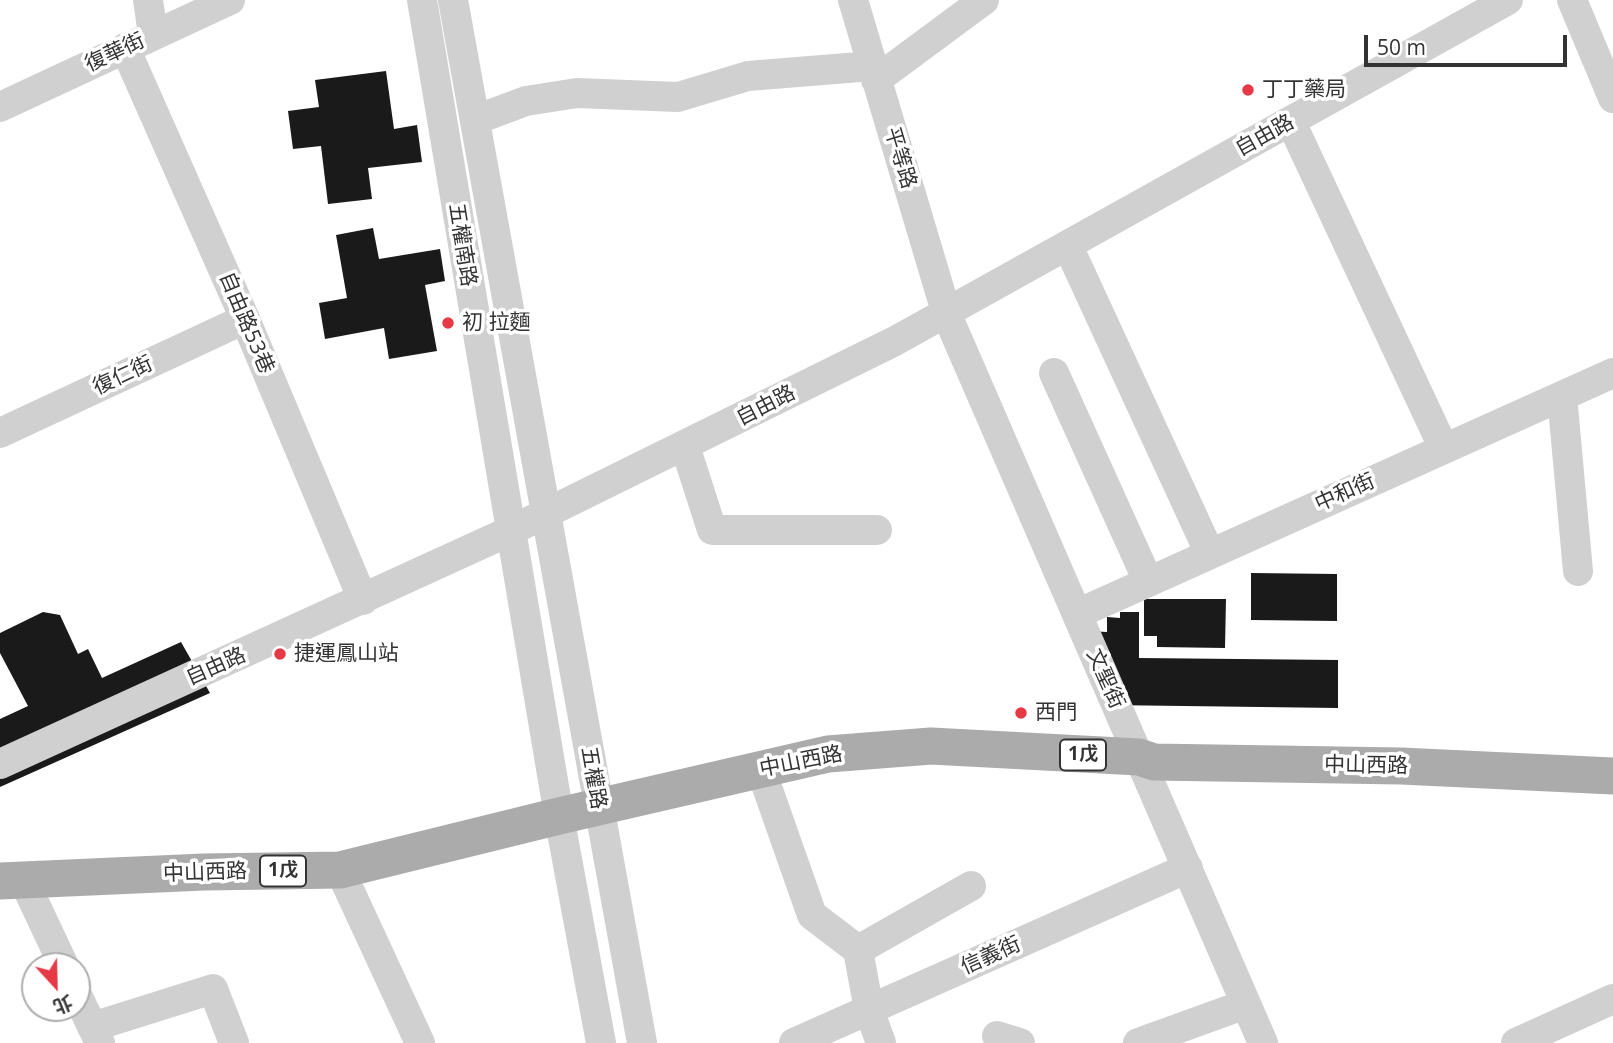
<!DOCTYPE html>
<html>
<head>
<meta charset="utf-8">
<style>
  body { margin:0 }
  #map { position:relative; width:1613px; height:1043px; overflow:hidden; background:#fff; font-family:"Open Sans","Noto Sans TC",sans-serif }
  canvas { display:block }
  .north { position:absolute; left:21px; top:952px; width:70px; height:70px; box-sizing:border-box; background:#fff; border:2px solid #adadad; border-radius:50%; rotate:158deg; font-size:19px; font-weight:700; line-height:28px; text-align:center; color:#333 }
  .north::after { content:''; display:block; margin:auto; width:24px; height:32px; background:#e63946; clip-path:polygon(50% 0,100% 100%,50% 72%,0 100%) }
  .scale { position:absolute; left:1364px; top:35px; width:203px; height:32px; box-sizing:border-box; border:4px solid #333; border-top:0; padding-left:9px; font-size:21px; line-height:24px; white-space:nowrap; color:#333; -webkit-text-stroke:5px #fff; paint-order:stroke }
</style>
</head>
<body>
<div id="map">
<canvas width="1613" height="1043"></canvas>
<div class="north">北</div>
<div class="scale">50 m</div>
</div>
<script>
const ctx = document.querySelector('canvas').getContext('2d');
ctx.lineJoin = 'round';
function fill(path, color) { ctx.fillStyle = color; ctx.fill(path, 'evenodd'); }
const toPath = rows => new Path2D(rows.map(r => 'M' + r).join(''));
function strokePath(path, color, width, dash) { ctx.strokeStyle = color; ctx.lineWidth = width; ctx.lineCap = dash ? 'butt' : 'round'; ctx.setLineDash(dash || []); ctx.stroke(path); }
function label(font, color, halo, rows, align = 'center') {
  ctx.font = font + ' "Open Sans","Noto Sans TC",sans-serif'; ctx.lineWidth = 7; ctx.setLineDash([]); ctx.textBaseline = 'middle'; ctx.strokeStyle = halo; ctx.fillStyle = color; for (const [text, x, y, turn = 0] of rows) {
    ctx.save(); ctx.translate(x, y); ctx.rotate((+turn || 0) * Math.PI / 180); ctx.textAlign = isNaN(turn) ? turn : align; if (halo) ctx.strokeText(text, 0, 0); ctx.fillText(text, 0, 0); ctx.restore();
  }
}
fill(toPath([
  [386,71,394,129,417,125,422,162,368,168,372,199,328,204,321,146,293,149,288,111,319,107,315,80],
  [373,228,379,259,440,249,445,281,425,285,437,351,389,359,384,328,325,339,319,303,347,298,336,235],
  [1251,573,1337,574,1337,621,1251,620],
  [1144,599,1226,599,1225,648,1157,647,1157,636,1144,636],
  [43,612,60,615,78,654,88,649,102,678,181,642,210,693,0,787,0,719,28,706,0,653,0,633],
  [1120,612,1139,612,1139,658,1338,660,1338,708,1106,705,1088,631,1107,632,1107,617,1120,618]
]), '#1a1a1a');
strokePath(toPath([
  [148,0,153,35],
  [422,0,559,816,601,1043],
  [453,0,642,1043],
  [853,0,947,315,1263,1043],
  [1572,0,1613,98],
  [125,48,245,319,363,600],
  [876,80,984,0],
  [0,107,230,0],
  [475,120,526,101,577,93,678,97,748,76,872,66],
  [1291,122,1444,449],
  [1068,246,1210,554],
  [1054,373,1148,581],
  [1562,396,1578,571],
  [0,433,245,319],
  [685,446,712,530,877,530],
  [1077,614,1613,373],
  [0,764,510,531,895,341,1508,0],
  [761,770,812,915,858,950],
  [340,870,420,1043],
  [24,881,64,966],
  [77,995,100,1043],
  [92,1027,213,989,234,1043],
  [997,1036,1020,1043],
  [794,1043,1188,868],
  [881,1043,869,1010,858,950,971,886],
  [1138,1043,1246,1004],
  [1516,1043,1613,999]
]), '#d0d0d0', 30);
strokePath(toPath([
  [0,881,204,872,340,870,559,816,828,754,931,746,1139,757,1154,762,1401,766,1613,776]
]), '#ababab', 37);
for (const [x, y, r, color] of [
  [1248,90,7,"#e63946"],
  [448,323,7,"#e63946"],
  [280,654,7,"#e63946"],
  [1021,713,7,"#e63946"]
]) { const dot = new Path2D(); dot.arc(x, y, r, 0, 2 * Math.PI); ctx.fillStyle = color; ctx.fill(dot); strokePath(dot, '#fff', 2.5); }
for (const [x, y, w] of [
  [1083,755,46],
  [283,871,46]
]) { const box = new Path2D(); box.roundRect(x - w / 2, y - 15.5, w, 31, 5); ctx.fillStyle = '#fff'; ctx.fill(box); strokePath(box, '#333', 2); }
label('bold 19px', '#333', null, [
  ["1戊",1083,755],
  ["1戊",283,871]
]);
label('21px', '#333', '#fff', [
  ["復華街",115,53,-25],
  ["自由路",1265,136,-29],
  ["平等路",900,158,73],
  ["五權南路",462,245,81],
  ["自由路53巷",246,323,67],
  ["復仁街",123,376,-25],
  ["自由路",766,406,-27],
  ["中和街",1345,493,-24],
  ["自由路",216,667,-24],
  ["文聖街",1105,679,66],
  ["中山西路",801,762,-11],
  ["中山西路",1366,766,1],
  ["五權路",593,778,80],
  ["中山西路",205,873,-2],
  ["信義街",991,956,-24]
]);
label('21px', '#333', '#fff', [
  ["丁丁藥局",1262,90],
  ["初 拉麵",462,323],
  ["捷運鳳山站",294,654],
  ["西門",1035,713]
], 'left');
</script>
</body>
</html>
